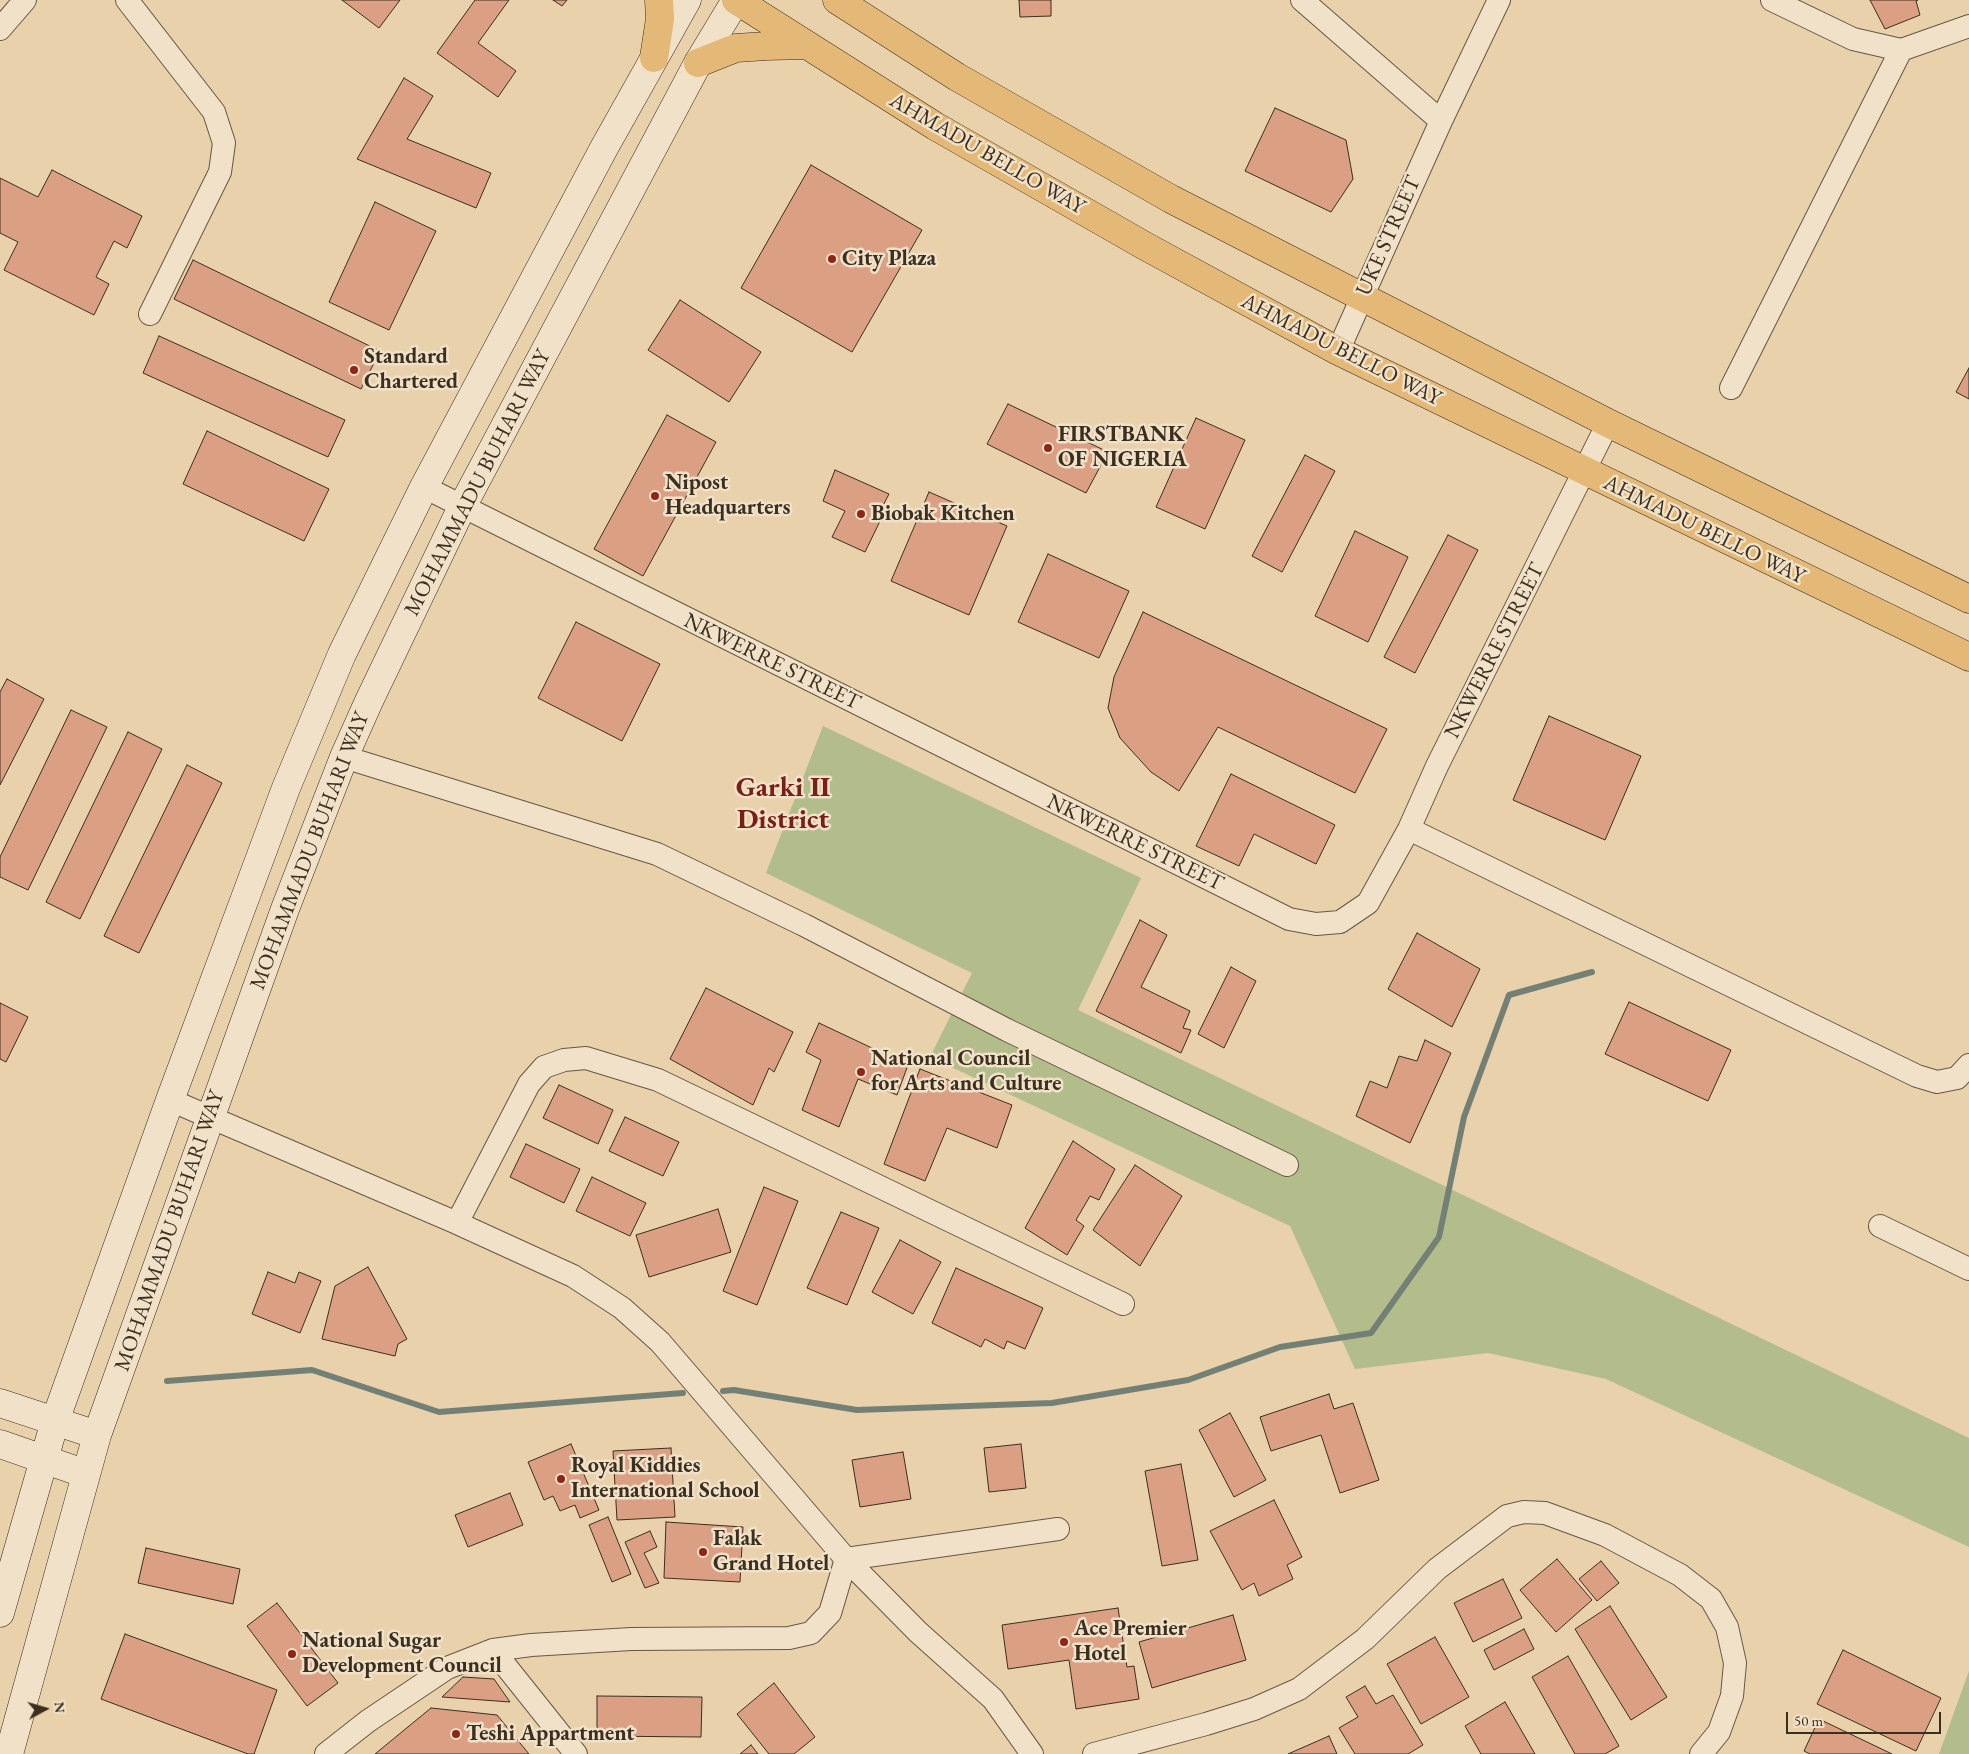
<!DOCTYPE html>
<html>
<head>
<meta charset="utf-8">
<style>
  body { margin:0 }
  #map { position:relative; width:1969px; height:1754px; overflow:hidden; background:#e8d1ab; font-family:"EB Garamond",serif }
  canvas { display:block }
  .north { position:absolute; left:20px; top:1684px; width:50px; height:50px; -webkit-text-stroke:4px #f0e1c8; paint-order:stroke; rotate:84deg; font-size:14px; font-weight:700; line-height:20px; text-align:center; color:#3b2f20 }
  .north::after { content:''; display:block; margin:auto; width:18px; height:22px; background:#3b2f20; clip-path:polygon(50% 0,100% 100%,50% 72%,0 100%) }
  .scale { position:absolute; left:1786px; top:1712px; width:155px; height:22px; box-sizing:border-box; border:2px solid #3b2f20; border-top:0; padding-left:6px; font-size:15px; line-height:18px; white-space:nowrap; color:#3b2f20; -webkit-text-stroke:4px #f0e1c8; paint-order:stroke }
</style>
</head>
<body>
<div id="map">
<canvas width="1969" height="1754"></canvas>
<div class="north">N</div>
<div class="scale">50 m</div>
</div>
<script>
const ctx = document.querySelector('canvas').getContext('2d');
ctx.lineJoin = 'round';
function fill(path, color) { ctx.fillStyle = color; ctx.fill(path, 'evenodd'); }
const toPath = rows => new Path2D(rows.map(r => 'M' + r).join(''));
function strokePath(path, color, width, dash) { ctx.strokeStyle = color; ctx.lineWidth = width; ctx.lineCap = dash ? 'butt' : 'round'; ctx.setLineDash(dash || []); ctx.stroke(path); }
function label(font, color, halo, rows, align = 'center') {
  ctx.font = font + ' "EB Garamond",serif'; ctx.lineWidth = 5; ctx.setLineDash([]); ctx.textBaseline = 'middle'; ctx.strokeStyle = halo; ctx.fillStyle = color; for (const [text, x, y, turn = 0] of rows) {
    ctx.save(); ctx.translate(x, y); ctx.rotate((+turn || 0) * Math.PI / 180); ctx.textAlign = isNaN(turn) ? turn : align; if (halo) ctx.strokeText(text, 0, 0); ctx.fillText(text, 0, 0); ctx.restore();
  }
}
fill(toPath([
  [823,726,1141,878,1078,1010,1969,1438,1969,1547,1606,1379,1488,1353,1355,1369,1290,1226,930,1057,972,973,766,873],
  [1969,1671,1969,1754,1939,1754]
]), '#b3bc8b');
strokePath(toPath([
  [167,1381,312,1370,439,1412,683,1393],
  [723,1391,734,1390,857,1410,1052,1403,1188,1380,1280,1347,1371,1333,1439,1237,1464,1117,1509,995,1592,972]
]), '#738076', 6);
const building = toPath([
  [342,0,400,0,379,28,342,0],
  [475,0,509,0,478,43,516,71,498,97,437,53,475,0],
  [553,0,567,0,562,6,553,0],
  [1019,0,1051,0,1051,16,1020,17,1019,0],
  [1870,0,1918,0,1916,1,1920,15,1885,29,1870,0],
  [404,78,433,96,407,139,491,173,476,208,357,159,404,78],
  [1275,108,1346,140,1353,179,1331,212,1245,171,1275,108],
  [811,165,922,230,852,352,741,288,811,165],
  [52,170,142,216,127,248,114,241,96,277,109,284,94,315,4,270,18,242,0,233,0,178,38,197,52,170],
  [375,202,436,231,389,330,329,302,375,202],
  [193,260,380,351,361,389,174,299,193,260],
  [680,300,761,352,729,402,648,350,680,300],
  [159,336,345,420,328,457,143,373,159,336],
  [1969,368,1969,399,1956,392,1969,368],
  [1008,404,1108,452,1086,493,987,444,1008,404],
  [667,415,716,442,643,576,594,549,667,415],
  [1196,418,1245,440,1205,529,1156,507,1196,418],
  [207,431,329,489,304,541,183,484,207,431],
  [1305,455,1335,471,1282,572,1252,556,1305,455],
  [835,470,889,494,877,517,881,519,865,552,832,537,845,511,823,501,835,470],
  [929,492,1007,526,969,615,891,581,929,492],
  [1355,531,1408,557,1368,642,1315,616,1355,531],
  [1448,535,1478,550,1415,673,1384,657,1448,535],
  [1048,554,1129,591,1099,658,1018,622,1048,554],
  [1143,612,1387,729,1355,793,1218,727,1179,791,1151,772,1120,738,1108,708,1114,677,1143,612],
  [576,622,660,664,622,741,538,698,576,622],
  [7,679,44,699,0,785,0,692,7,679],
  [71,710,107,727,28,890,0,877,0,857,71,710],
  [1549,716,1641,756,1605,840,1513,800,1549,716],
  [128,732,162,749,80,919,46,902,128,732],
  [187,765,222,783,139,953,104,936,187,765],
  [1231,774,1335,825,1316,864,1254,834,1239,866,1196,846,1231,774],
  [1140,920,1167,935,1141,987,1190,1011,1183,1028,1191,1030,1181,1053,1096,1011,1140,920],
  [1417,933,1480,969,1452,1027,1388,989,1417,933],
  [1231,967,1256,981,1224,1048,1198,1034,1231,967],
  [706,988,793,1032,774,1072,769,1068,753,1105,670,1059,706,988],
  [1629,1002,1731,1050,1708,1101,1605,1054,1629,1002],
  [0,1003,28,1017,6,1062,0,1059,0,1003],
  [819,1023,908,1065,897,1095,858,1079,839,1127,802,1110,821,1060,806,1052,819,1023],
  [1425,1040,1451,1053,1410,1143,1356,1116,1370,1081,1387,1088,1399,1056,1417,1061,1425,1040],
  [920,1069,1012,1105,997,1148,947,1128,925,1181,884,1164,920,1069],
  [559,1085,613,1110,598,1144,543,1118,559,1085],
  [625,1117,679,1142,663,1176,609,1151,625,1117],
  [1073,1141,1115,1169,1099,1200,1090,1196,1076,1220,1084,1226,1067,1255,1025,1228,1073,1141],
  [526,1144,580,1169,564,1203,510,1177,526,1144],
  [1135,1165,1182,1196,1140,1266,1093,1230,1135,1165],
  [592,1177,646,1203,630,1236,576,1211,592,1177],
  [764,1187,798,1201,757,1305,723,1291,764,1187],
  [718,1209,731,1252,649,1277,636,1235,718,1209],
  [841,1212,879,1228,847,1305,807,1288,841,1212],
  [900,1240,941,1262,913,1314,872,1292,900,1240],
  [368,1267,407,1339,398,1344,395,1356,322,1339,335,1286,368,1267],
  [956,1268,1043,1308,1025,1349,1007,1341,1004,1349,985,1339,981,1347,932,1323,956,1268],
  [268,1272,295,1283,299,1272,321,1281,300,1333,252,1314,268,1272],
  [1329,1394,1334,1409,1353,1403,1379,1480,1340,1493,1321,1435,1271,1451,1260,1417,1329,1394],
  [1230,1413,1266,1480,1234,1497,1199,1430,1230,1413],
  [571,1444,599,1510,580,1518,575,1505,560,1511,553,1496,544,1500,528,1462,571,1444],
  [1021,1444,1026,1488,989,1492,984,1448,1021,1444],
  [671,1448,675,1517,617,1520,613,1451,671,1448],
  [903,1452,911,1499,860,1507,852,1460,903,1452],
  [1181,1464,1198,1560,1162,1566,1145,1471,1181,1464],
  [510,1493,523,1525,468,1547,455,1515,510,1493],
  [1274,1500,1302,1557,1287,1565,1293,1579,1259,1596,1254,1583,1242,1590,1210,1531,1274,1500],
  [608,1517,631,1574,612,1582,589,1525,608,1517],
  [666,1522,743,1527,740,1582,664,1578,666,1522],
  [650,1531,657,1547,644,1553,659,1583,645,1588,625,1542,650,1531],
  [146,1548,240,1569,233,1604,138,1583,146,1548],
  [1557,1559,1592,1600,1556,1632,1520,1590,1557,1559],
  [1601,1561,1619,1583,1597,1601,1579,1579,1601,1561],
  [1503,1579,1522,1618,1473,1642,1454,1603,1503,1579],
  [277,1603,338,1683,307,1706,247,1626,277,1603],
  [1610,1606,1667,1697,1631,1720,1575,1629,1610,1606],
  [1118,1608,1127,1667,1134,1666,1139,1699,1076,1709,1069,1660,1008,1669,1002,1625,1118,1608],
  [1233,1615,1246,1660,1152,1688,1139,1642,1233,1615],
  [1524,1629,1534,1649,1494,1670,1484,1650,1524,1629],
  [125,1634,277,1690,254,1754,248,1754,101,1699,125,1634],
  [1435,1637,1469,1697,1421,1724,1387,1664,1435,1637],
  [1843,1650,1941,1698,1916,1751,1817,1704,1843,1650],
  [1568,1656,1619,1746,1605,1754,1575,1754,1532,1677,1568,1656],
  [463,1677,494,1679,510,1702,442,1697,463,1677],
  [774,1683,815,1737,794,1754,769,1754,737,1714,774,1683],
  [1365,1686,1376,1704,1393,1695,1423,1745,1408,1754,1355,1754,1339,1728,1358,1717,1346,1697,1365,1686],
  [597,1696,702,1697,701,1737,597,1736,597,1696],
  [1505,1702,1535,1754,1481,1754,1465,1726,1505,1702],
  [431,1708,497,1715,529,1754,375,1754,431,1708],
  [1819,1719,1892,1754,1810,1754,1804,1751,1819,1719],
  [1329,1736,1337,1754,1288,1754,1329,1736],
  [751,1745,758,1754,740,1754,751,1745]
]);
fill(building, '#dba084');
strokePath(building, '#3b2f20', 1);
const street = toPath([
  [127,0,214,112,224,143,220,172,150,314],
  [1302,0,1441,121],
  [1772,0,1853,39,1901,50,1969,26],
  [0,29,25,0],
  [1338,351,1441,121,1499,0],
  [1731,388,1901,50],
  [424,487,1289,919,1316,924,1340,922,1368,903,1409,829,1437,766,1608,423],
  [344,757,657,854,804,925,1007,1030,1287,1165],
  [1409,829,1917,1076,1937,1082,1957,1078,1969,1065],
  [170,1100,457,1223,573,1276,622,1308,660,1342,846,1559,918,1632,993,1699,1032,1754],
  [457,1223,529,1084,544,1067,564,1060,586,1058,658,1080,1123,1304],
  [1880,1226,1969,1269],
  [493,1650,576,1754],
  [326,1754,368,1721,447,1668,493,1650,531,1645,631,1639,789,1638,811,1633,830,1613,846,1559,1058,1529],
  [1094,1754,1206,1724,1254,1709,1299,1689,1365,1639,1437,1569,1507,1516,1524,1512,1545,1513,1605,1535,1680,1575,1711,1599,1727,1627,1735,1663,1732,1696,1719,1732,1701,1754]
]);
const secondary = toPath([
  [0,1403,97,1435],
  [0,1444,86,1474],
  [0,1613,55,1421,170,1100,286,788,342,654,424,487,604,148,687,0],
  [9,1754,97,1435,285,909,344,757,369,701,462,507,698,63,736,0]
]);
const primary = toPath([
  [736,0,935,126,1145,246,1338,351,1969,657],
  [837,0,957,77,1171,199,1608,423,1969,599],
  [654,58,660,19,659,0],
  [698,63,736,48,766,46,807,45]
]);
strokePath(street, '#665843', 24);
strokePath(secondary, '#3b2f20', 29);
strokePath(primary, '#3b2f20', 29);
strokePath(street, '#f0e1c8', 22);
strokePath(secondary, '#f0e1c8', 28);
strokePath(primary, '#e4b876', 28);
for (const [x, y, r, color] of [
  [832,259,5,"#8f2418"],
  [354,370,5,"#8f2418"],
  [1048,448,5,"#8f2418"],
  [655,496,5,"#8f2418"],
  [861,514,5,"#8f2418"],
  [861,1072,5,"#8f2418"],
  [561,1479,5,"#8f2418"],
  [703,1552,5,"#8f2418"],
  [1064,1642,5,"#8f2418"],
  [292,1654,5,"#8f2418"],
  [456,1734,5,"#8f2418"]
]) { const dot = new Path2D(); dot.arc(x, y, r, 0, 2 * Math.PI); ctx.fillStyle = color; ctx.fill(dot); strokePath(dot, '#f0e1c8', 2); }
label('22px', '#3b2f20', '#f0e1c8', [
  ["AHMADU BELLO WAY",987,154,30],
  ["UKE STREET",1389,236,-66],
  ["AHMADU BELLO WAY",1341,350,27],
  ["MOHAMMADU BUHARI WAY",478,483,-63],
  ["AHMADU BELLO WAY",1704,530,26],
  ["NKWERRE STREET",1495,651,-63],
  ["NKWERRE STREET",772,662,26],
  ["NKWERRE STREET",1135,843,26],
  ["MOHAMMADU BUHARI WAY",310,851,-69],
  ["MOHAMMADU BUHARI WAY",170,1231,-71]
]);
label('bold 22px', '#3b2f20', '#f0e1c8', [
  ["City Plaza",842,259],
  ["Standard",364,357],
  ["Chartered",364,382],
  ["FIRSTBANK",1058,435],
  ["OF NIGERIA",1058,460],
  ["Nipost",665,483],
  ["Headquarters",665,508],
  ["Biobak Kitchen",871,514],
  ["National Council",871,1059],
  ["for Arts and Culture",871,1084],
  ["Royal Kiddies",571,1466],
  ["International School",571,1491],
  ["Falak",713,1539],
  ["Grand Hotel",713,1564],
  ["Ace Premier",1074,1629],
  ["Hotel",1074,1654],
  ["National Sugar",302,1641],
  ["Development Council",302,1666],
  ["Teshi Appartment",466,1734]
], 'left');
label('bold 28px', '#7a1f14', '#f0e1c8', [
  ["Garki II",783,788],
  ["District",783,820]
]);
</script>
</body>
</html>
